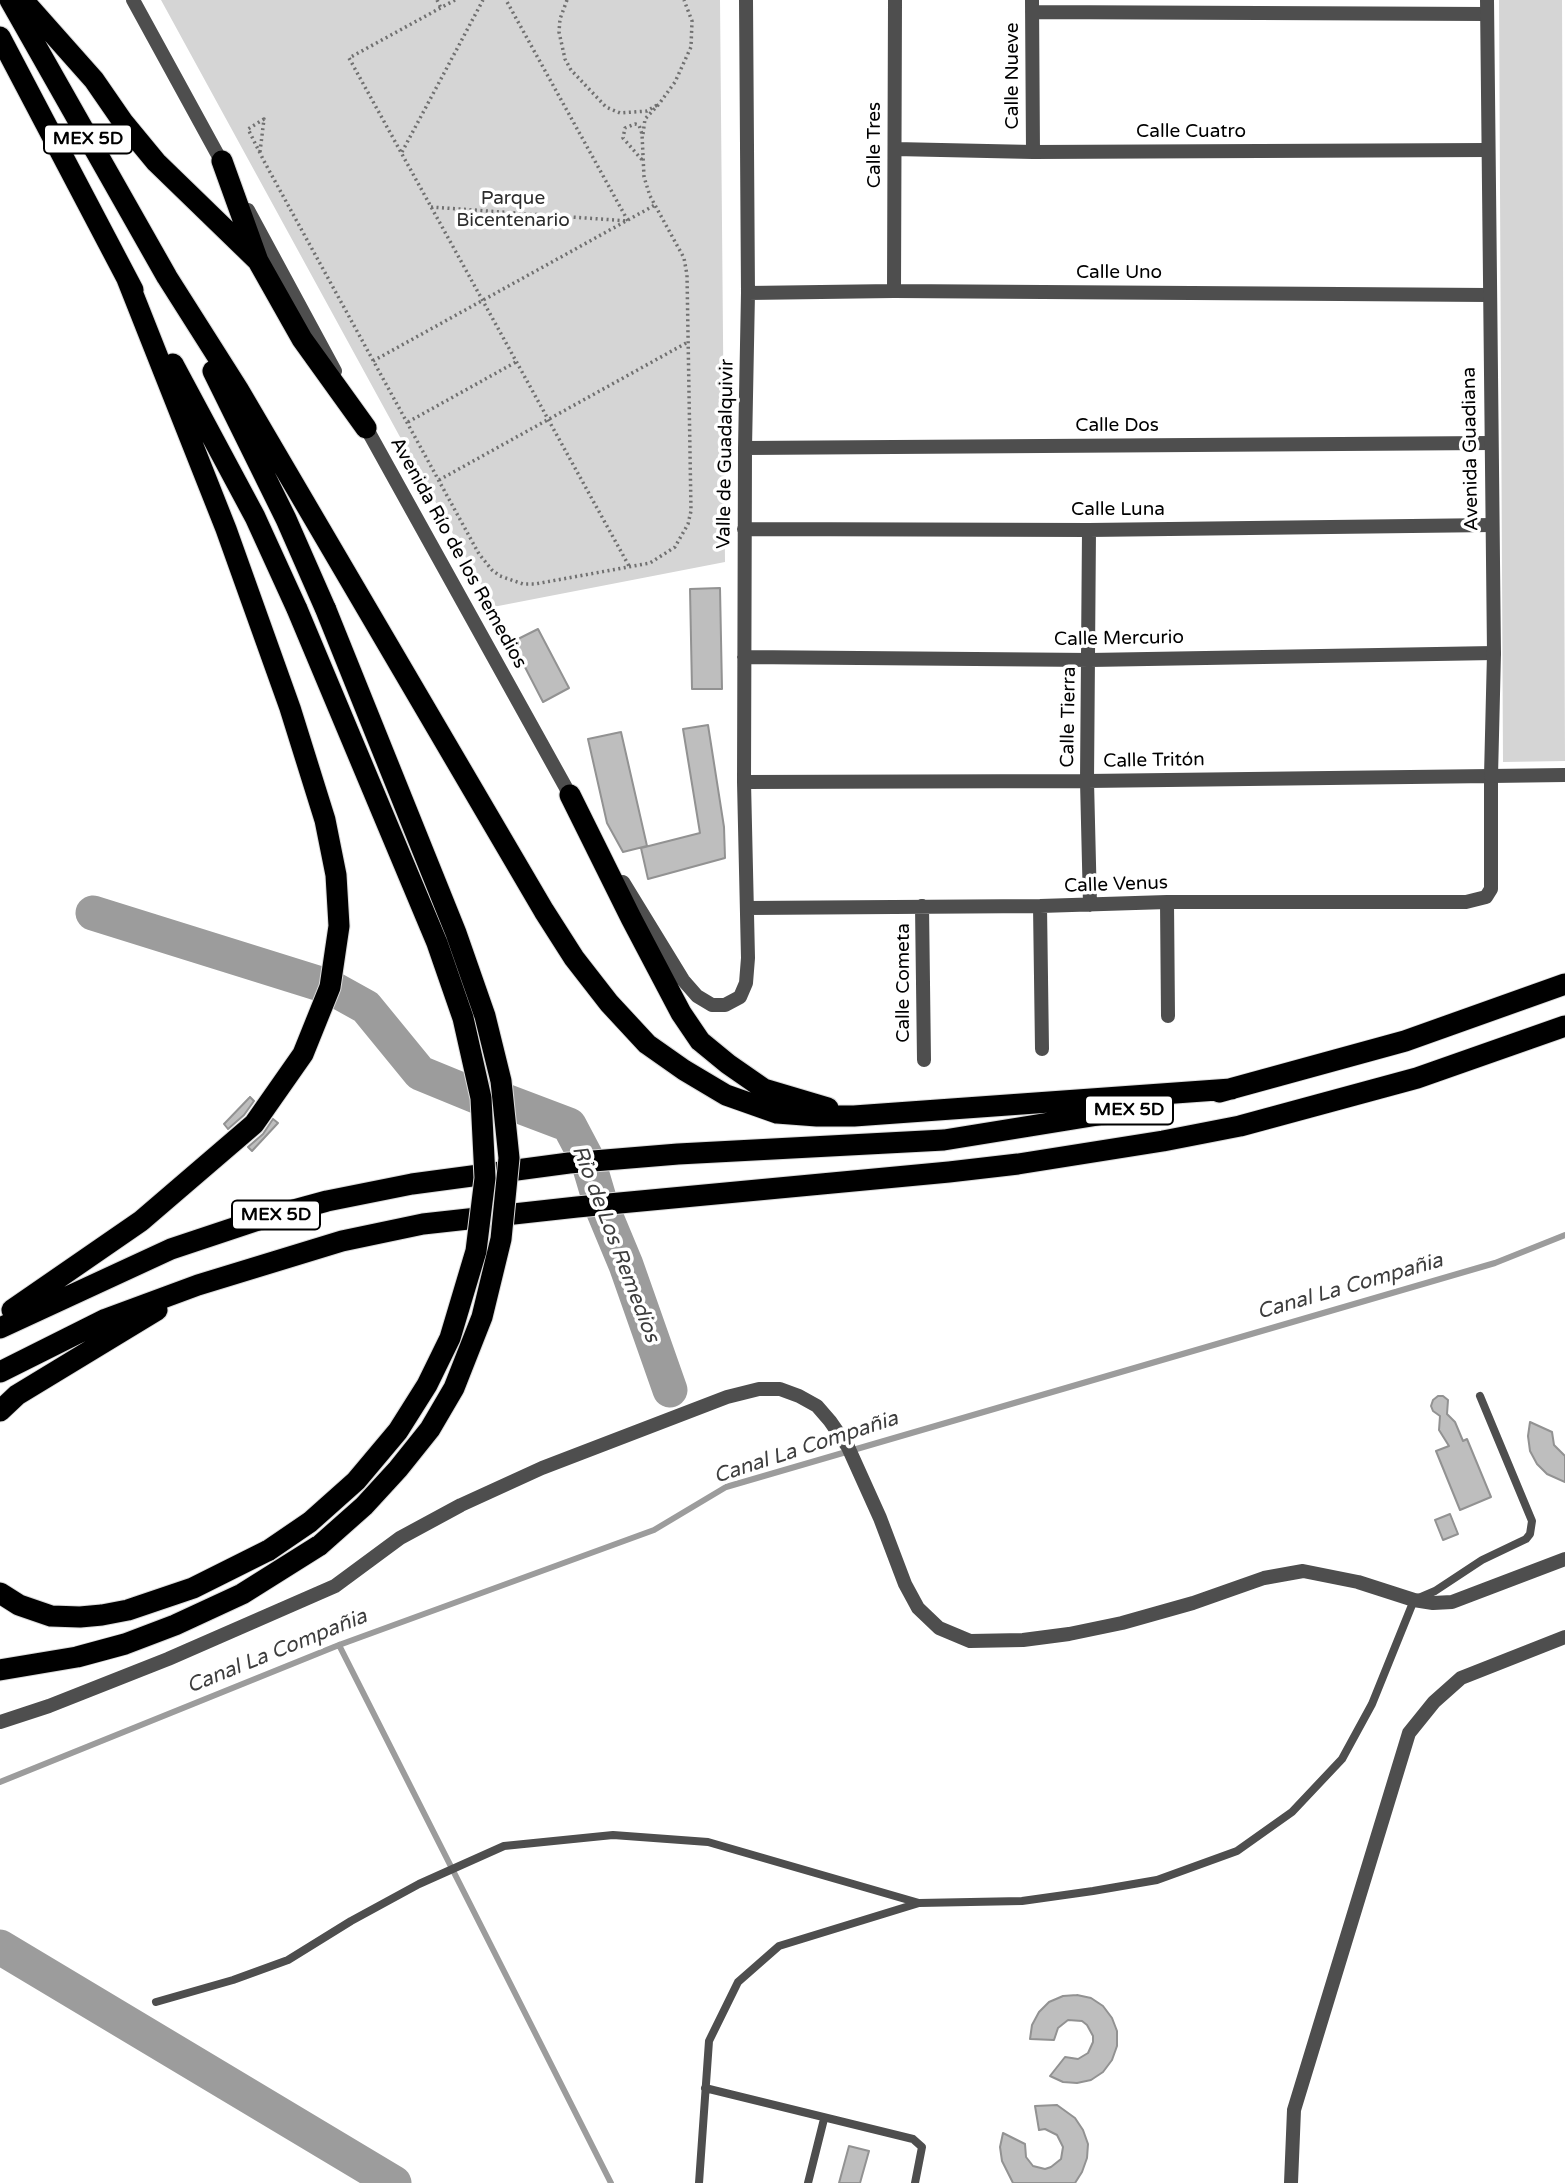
<!DOCTYPE html>
<html>
<head>
<meta charset="utf-8">
<style>
  body { margin:0 }
  canvas { display:block; background:#fff }
</style>
</head>
<body>
<canvas width="1565" height="2183"></canvas>
<script>
const ctx = document.querySelector('canvas').getContext('2d');
ctx.lineJoin = 'round';
function fill(path, color) { ctx.fillStyle = color; ctx.fill(path, 'evenodd'); }
const toPath = rows => new Path2D(rows.map(r => 'M' + r).join(''));
function strokePath(path, color, width, dash) { ctx.strokeStyle = color; ctx.lineWidth = width; ctx.lineCap = dash ? 'butt' : 'round'; ctx.setLineDash(dash || []); ctx.stroke(path); }
function label(font, color, halo, rows, align = 'center') {
  ctx.font = font + ' "Varela Round",sans-serif'; ctx.lineWidth = 7; ctx.setLineDash([]); ctx.textBaseline = 'middle'; ctx.strokeStyle = halo; ctx.fillStyle = color; for (const [text, x, y, turn = 0] of rows) {
    ctx.save(); ctx.translate(x, y); ctx.rotate((+turn || 0) * Math.PI / 180); ctx.textAlign = isNaN(turn) ? turn : align; if (halo) ctx.strokeText(text, 0, 0); ctx.fillText(text, 0, 0); ctx.restore();
  }
}
fill(toPath([
  [161,0,720,0,725,562,493,607],
  [1499,0,1562,0,1565,761,1503,762]
]), '#d5d5d5');
strokePath(toPath([
  [339,1645,611,2183],
  [0,1782,339,1645,654,1530,726,1487,1495,1263,1565,1235]
]), '#9c9c9c', 6);
strokePath(toPath([
  [93,913,330,987,366,1007,420,1073,481,1098,503,1100,569,1125,588,1161,601,1205,626,1265,670,1390],
  [0,1947,394,2183]
]), '#9c9c9c', 35);
const building = toPath([
  [720,588,722,689,692,689,690,589,720,588],
  [538,629,569,688,543,702,512,642,538,629],
  [708,725,724,827,725,858,648,879,641,848,700,833,683,729,708,725],
  [621,732,647,846,623,852,607,823,588,739,621,732],
  [250,1097,254,1101,244,1115,228,1129,224,1124,250,1097],
  [273,1119,278,1123,252,1151,248,1147,263,1134,273,1119],
  [1438,1396,1443,1396,1448,1400,1447,1414,1455,1422,1463,1441,1467,1439,1491,1497,1460,1510,1436,1451,1449,1446,1439,1430,1440,1416,1433,1411,1431,1406,1433,1400,1438,1396],
  [1530,1422,1552,1432,1554,1445,1565,1456,1565,1482,1547,1474,1537,1464,1530,1451,1528,1436,1530,1422],
  [1450,1514,1458,1534,1443,1540,1435,1520,1450,1514],
  [1077,1995,1091,1998,1103,2006,1112,2018,1117,2031,1117,2046,1112,2060,1103,2072,1091,2080,1077,2083,1063,2082,1050,2076,1065,2057,1078,2059,1088,2053,1093,2042,1093,2036,1087,2025,1082,2021,1068,2020,1058,2028,1054,2040,1030,2039,1032,2025,1039,2012,1049,2002,1063,1996,1077,1995],
  [1057,2105,1075,2118,1083,2130,1088,2144,1087,2158,1082,2172,1075,2183,1013,2183,1002,2161,1000,2147,1003,2133,1025,2144,1026,2157,1033,2166,1045,2169,1051,2167,1061,2159,1063,2147,1057,2135,1045,2129,1039,2130,1035,2106,1057,2105],
  [849,2146,869,2151,860,2183,839,2183,849,2146]
]);
fill(building, '#bebebe');
strokePath(building, '#929292', 2);
const motorway = toPath([
  [10,0,167,277,238,389,544,911,574,958,609,1003,647,1044,684,1070,726,1095,777,1113,817,1116,854,1116,1231,1089],
  [23,0,94,80,123,122,156,162,258,261],
  [0,37,133,290],
  [222,161,258,261,302,339,366,428],
  [173,364,255,517,297,609],
  [213,371,286,519,326,610],
  [570,795,631,918,681,1013,700,1041,728,1064,764,1089,828,1108],
  [1219,1092,1405,1041,1565,984],
  [12,1310,141,1221,254,1124,303,1054,330,987,339,926,336,875,325,820,290,708,226,529,127,279],
  [0,1328,171,1249,261,1219,327,1201,412,1184,569,1163,678,1154,944,1140,1129,1110],
  [0,1372,106,1319,198,1285,342,1241,423,1224,577,1207,949,1172,1018,1164,1163,1141,1240,1126,1417,1078,1565,1026],
  [0,1411,17,1395,157,1310],
  [0,1593,19,1605,51,1616,80,1617,102,1615,128,1610,193,1588,269,1550],
  [0,1670,77,1657,125,1644,175,1625,242,1594,320,1545]
]);
strokePath(motorway, '#dbdbdb', 23);
strokePath(toPath([
  [437,0,441,8],
  [455,0,349,58,629,566],
  [567,0,560,19,559,32,565,59,571,70,606,107,620,113,647,111,659,104],
  [643,134,645,119,659,104,675,82,691,47,692,21,684,0],
  [260,152,264,119,248,129,265,163,479,554,492,570,500,576,523,584,535,584,650,563,675,547,688,524,691,511,687,275,684,258,650,196,644,177,642,134,639,125,635,124,625,128,623,138,643,161],
  [402,152,483,0],
  [431,207,628,221,506,0],
  [373,361,655,205],
  [408,422,516,362],
  [439,480,688,342]
]), '#707070', 3.5, [2, 3.5]);
strokePath(toPath([
  [156,2002,233,1980,288,1960,351,1921,419,1884,504,1846,613,1835,708,1842,919,1903,1022,1901,1093,1891,1157,1880,1237,1851,1292,1812,1342,1759,1372,1704,1414,1600,1435,1591,1482,1560,1526,1539,1530,1534,1532,1521,1480,1396],
  [705,2088,913,2139,922,2147,915,2183],
  [699,2183,709,2041,738,1982,779,1946,919,1903],
  [808,2183,824,2119]
]), '#4e4e4e', 8);
strokePath(toPath([
  [1032,0,1033,152],
  [1032,12,1487,14],
  [895,149,1033,152,1488,150],
  [894,291,895,0],
  [748,293,894,291,1489,295],
  [745,448,1490,443],
  [744,529,1089,530,1492,525],
  [1089,530,1087,781,1090,905],
  [744,657,1090,660,1494,653],
  [744,782,1087,781,1491,776,1491,889,1486,897,1466,902,1167,902,1040,906,747,908],
  [623,882,683,980,697,996,712,1005,725,1005,740,997,746,983,748,958,744,782,745,448,748,293,746,0],
  [1167,902,1168,1016],
  [922,906,924,1060],
  [1040,906,1042,1049],
  [0,1722,49,1706,168,1659,335,1586,400,1538,461,1505,542,1468,727,1397,759,1389,780,1389,799,1396,817,1406,830,1421,848,1447,880,1518,905,1584,918,1608,939,1628,970,1641,1023,1640,1069,1634,1122,1623,1193,1603,1264,1578,1303,1571,1358,1582,1414,1600,1433,1603,1452,1602,1565,1559],
  [1291,2183,1294,2110,1409,1733,1434,1702,1461,1678,1565,1637]
]), '#4e4e4e', 14);
strokePath(toPath([
  [133,0,225,168],
  [1487,0,1494,653,1491,776,1565,775],
  [248,210,335,371],
  [363,422,570,795]
]), '#4e4e4e', 14);
strokePath(motorway, '#000', 21);
const motorwayBridge = toPath([
  [320,1545,364,1506,398,1469,430,1429,454,1388,482,1317,501,1239,509,1158,501,1081,485,1016,456,933,326,610],
  [269,1550,310,1522,356,1481,398,1431,427,1385,450,1338,476,1251,485,1178,481,1098,463,1018,437,943,297,609]
]);
strokePath(motorwayBridge, '#dbdbdb', 23, []);
strokePath(motorwayBridge, '#000', 21);
for (const [x, y, w] of [
  [88,139,88],
  [1129,1110,88],
  [276,1215,88]
]) { const box = new Path2D(); box.roundRect(x - w / 2, y - 14.5, w, 29, 5); ctx.fillStyle = '#fff'; ctx.fill(box); strokePath(box, '#000', 2); }
label('bold 18px', '#000', null, [
  ["MEX 5D",88,139],
  ["MEX 5D",1129,1110],
  ["MEX 5D",276,1215]
]);
label('19px', '#000', '#fff', [
  ["Calle Nueve",1013,76,-90],
  ["Calle Cuatro",1191,132],
  ["Calle Tres",875,145,-90],
  ["Calle Uno",1119,273],
  ["Calle Dos",1117,426],
  ["Avenida Guadiana",1471,449,-91],
  ["Valle de Guadalquivir",726,454,-89],
  ["Calle Luna",1118,510],
  ["Avenida Río de los Remedios",458,553,61],
  ["Calle Mercurio",1119,639,-1],
  ["Calle Tierra",1069,717,-89],
  ["Calle Tritón",1154,761,-1],
  ["Calle Venus",1116,885,-2],
  ["Calle Cometa",904,983,-90]
]);
label('19px', '#2c2c2c', '#fff', [
  ["Parque",513,199],
  ["Bicentenario",513,221]
]);
label('italic 21px', '#3d3d3d', '#fff', [
  ["Río de Los Remedios",615,1244,69],
  ["Canal La Compañia",1350,1287,-16],
  ["Canal La Compañia",806,1448,-18],
  ["Canal La Compañia",277,1652,-22]
]);
</script>
</body>
</html>
